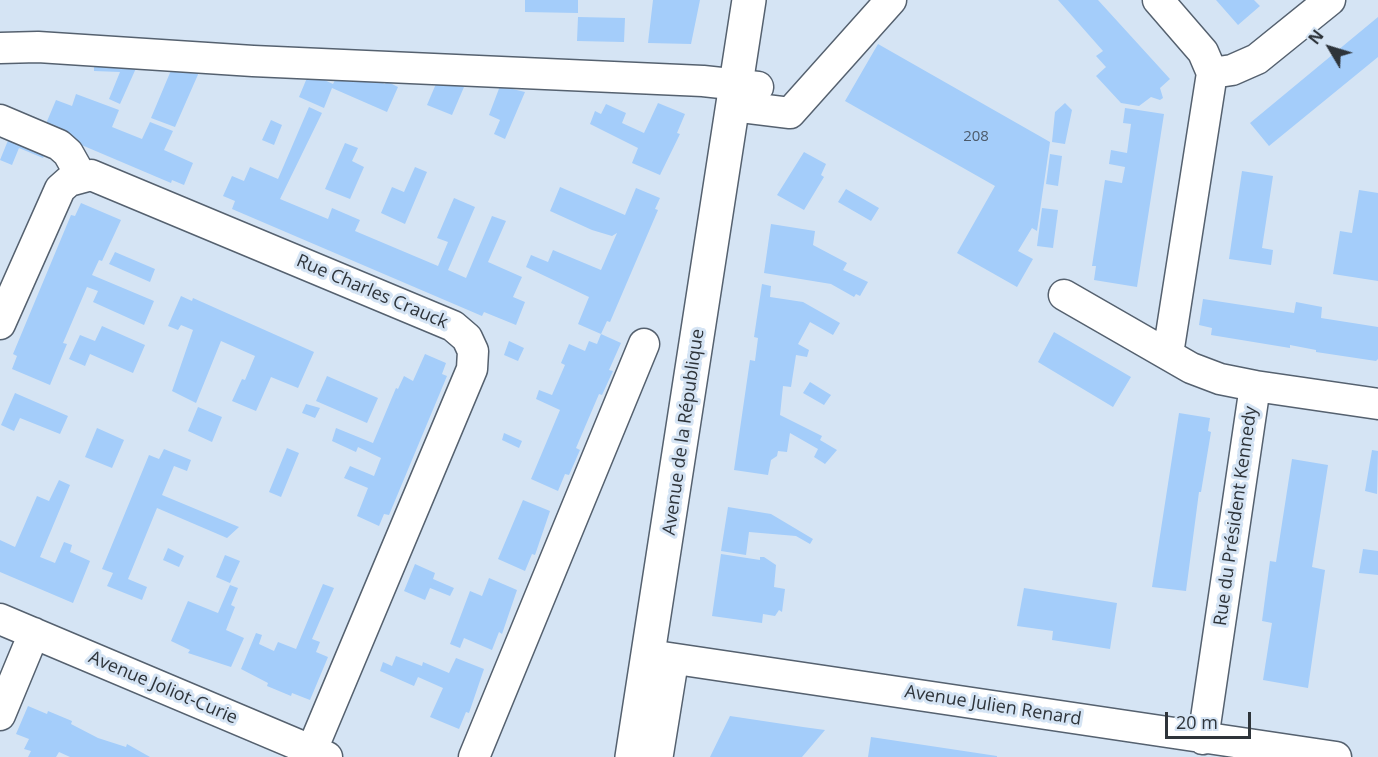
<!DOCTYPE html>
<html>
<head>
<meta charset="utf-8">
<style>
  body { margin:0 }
  #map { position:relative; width:1378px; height:757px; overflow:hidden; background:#d5e4f4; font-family:"Open Sans",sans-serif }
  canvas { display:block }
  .north { position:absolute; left:1300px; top:18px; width:60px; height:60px; -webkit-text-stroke:4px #d5e4f4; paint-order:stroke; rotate:308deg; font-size:16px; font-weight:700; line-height:24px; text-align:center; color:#2e343a }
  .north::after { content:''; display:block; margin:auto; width:21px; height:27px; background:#2e343a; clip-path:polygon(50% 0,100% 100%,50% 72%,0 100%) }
  .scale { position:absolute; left:1165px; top:712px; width:86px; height:27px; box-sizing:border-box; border:3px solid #2e343a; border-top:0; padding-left:8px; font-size:18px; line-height:21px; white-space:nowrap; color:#2e343a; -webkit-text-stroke:4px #d5e4f4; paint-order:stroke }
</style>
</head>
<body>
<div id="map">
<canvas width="1378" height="757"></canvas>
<div class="north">N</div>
<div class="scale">20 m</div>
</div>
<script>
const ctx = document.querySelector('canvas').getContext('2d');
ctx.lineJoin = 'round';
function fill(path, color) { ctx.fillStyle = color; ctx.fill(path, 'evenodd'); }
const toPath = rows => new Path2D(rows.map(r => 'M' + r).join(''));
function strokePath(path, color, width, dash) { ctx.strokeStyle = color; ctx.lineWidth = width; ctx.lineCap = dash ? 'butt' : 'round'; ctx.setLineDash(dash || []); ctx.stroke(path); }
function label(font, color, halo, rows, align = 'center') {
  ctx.font = font + ' "Open Sans",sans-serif'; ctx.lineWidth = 6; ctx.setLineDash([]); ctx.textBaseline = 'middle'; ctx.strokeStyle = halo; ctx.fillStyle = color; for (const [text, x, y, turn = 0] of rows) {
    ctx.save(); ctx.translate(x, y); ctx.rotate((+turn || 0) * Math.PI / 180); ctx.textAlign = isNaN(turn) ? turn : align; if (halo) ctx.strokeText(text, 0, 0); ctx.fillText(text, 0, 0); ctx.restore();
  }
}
fill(toPath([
  [525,0,578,0,578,13,525,12],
  [653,0,700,0,691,44,648,43],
  [1058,0,1098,0,1170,79,1160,88,1163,98,1160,100,1151,97,1139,106,1121,103,1096,76,1106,67,1096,56,1103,51],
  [1216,0,1254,0,1260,6,1238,25],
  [578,17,625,18,624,42,577,41],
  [1378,17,1378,57,1269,146,1250,123],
  [878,44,1050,142,1037,231,1032,228,1018,251,1033,259,1017,287,957,253,995,186,845,101],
  [94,60,137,66,120,104,109,99,120,72,94,71],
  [172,68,200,70,175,127,151,118],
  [340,70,358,72,385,84,386,81,398,87,387,112,332,88,324,108,299,97,309,73,333,84],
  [438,79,464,87,452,115,427,105],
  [500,86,525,92,505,139,494,134,500,120,489,115],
  [76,94,119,110,112,127,142,139,150,122,173,131,164,150,193,163,184,185,172,180,171,183,58,135,45,126,56,100,72,106],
  [658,103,685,114,677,133,680,134,660,175,632,163,638,148,590,124,595,111,601,114,606,104,626,113,622,123,644,133],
  [1065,103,1072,110,1065,144,1052,142,1055,112],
  [309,107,322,113,280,199,328,219,332,208,360,220,355,231,438,266,448,242,437,238,454,198,475,207,448,270,466,278,492,216,506,221,488,262,522,277,513,297,525,302,516,325,484,312,482,316,232,209,235,201,223,196,232,176,244,181,250,167,278,179],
  [1125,108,1164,114,1137,287,1094,280,1096,266,1092,266,1105,180,1122,183,1125,167,1109,164,1111,150,1127,153,1131,124,1123,123],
  [271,120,282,125,274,145,262,140],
  [9,138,49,144,43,158,19,148,12,165,0,160],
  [345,143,358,148,352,161,364,167,350,199,325,189],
  [804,152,826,164,821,175,824,177,804,210,777,195],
  [1050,154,1062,156,1058,186,1046,184],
  [415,167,427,172,405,224,381,213,392,187,404,192],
  [1242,171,1273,176,1262,248,1273,250,1271,265,1229,259],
  [560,187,625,215,636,188,660,198,655,209,658,210,610,322,607,321,601,334,578,324,589,297,526,267,531,255,548,262,553,250,601,270,617,233,612,236,592,230,550,211],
  [846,189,879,208,871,221,838,202],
  [1359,190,1378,193,1378,281,1333,274,1340,231,1352,233],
  [81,203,121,220,102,261,99,260,92,275,154,301,144,325,93,302,98,291,87,287,63,343,67,344,50,385,12,369,17,356,13,354,71,215,75,216],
  [1042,208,1058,210,1053,248,1037,246],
  [771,224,815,231,813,245,847,263,843,270,868,282,860,296,856,294,854,297,831,284,764,273],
  [115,252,155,269,150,282,109,264],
  [762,284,771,286,770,297,803,302,840,323,833,335,810,322,798,344,809,350,807,357,796,355,791,387,783,386,780,415,822,436,820,440,837,450,825,464,814,457,818,449,790,433,787,452,778,451,777,456,771,460,768,475,734,470,750,360,755,361,758,338,754,337],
  [181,296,192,301,193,298,314,352,298,388,271,377,256,411,232,401,242,379,245,380,255,356,221,341,196,403,172,391,193,330,181,325,178,330,168,326],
  [1203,299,1294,313,1296,302,1322,307,1321,318,1378,327,1378,359,1376,361,1316,352,1316,350,1290,345,1290,348,1211,335,1212,328,1199,325],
  [102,326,145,345,133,373,90,354,85,366,69,359,80,335,95,341],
  [1054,332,1131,377,1113,407,1038,362],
  [601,334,621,343,609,370,613,371,602,395,599,394,576,448,580,450,569,475,565,474,558,491,531,479,560,410,536,399,539,390,552,395,565,365,561,363,569,344,585,351,589,341,597,344],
  [509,341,524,348,518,361,504,355],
  [425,354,446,363,442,374,447,376,389,515,384,514,379,526,357,516,368,488,344,478,350,466,374,476,381,458,358,447,356,452,332,441,336,428,373,443,396,388,398,389,404,376,413,381],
  [327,376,378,398,367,423,316,401],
  [810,382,831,395,824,405,803,393],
  [15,393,68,416,60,434,20,418,14,431,1,425],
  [306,404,320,408,315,418,302,413],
  [198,407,222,417,212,442,188,431],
  [1179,413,1210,418,1208,431,1211,432,1201,492,1199,492,1186,591,1152,587],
  [97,428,124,440,112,468,85,457],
  [504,433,522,441,519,448,502,440],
  [287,448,299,453,281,497,269,492],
  [164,449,191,460,187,471,174,466,162,495,239,527,227,538,157,508,128,579,147,587,142,600,107,586,113,573,102,569,149,455,159,459],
  [1372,450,1378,451,1377,494,1365,491],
  [1292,459,1328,465,1312,567,1325,570,1308,688,1263,680,1272,623,1262,621,1270,561,1276,562],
  [59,480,70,485,40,557,55,563,64,542,72,545,70,552,90,561,73,603,0,572,0,540,15,547,37,496,49,501],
  [523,500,550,511,535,555,532,554,525,571,498,559],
  [728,507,771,514,813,539,810,544,796,536,749,532,746,555,721,551],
  [168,548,184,556,179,567,163,560],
  [1363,549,1378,551,1378,575,1359,573],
  [721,554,760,560,760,557,764,557,776,565,774,587,785,589,782,612,779,610,775,616,763,614,762,623,712,616],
  [225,555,240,561,230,583,216,577],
  [415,564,435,573,433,579,454,588,450,596,430,588,425,600,404,591],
  [489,578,517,590,502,634,499,632,492,650,464,638,460,648,450,644,470,591,482,596],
  [323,584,334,588,312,639,320,642,316,652,328,657,310,700,292,693,291,696,267,686,268,683,241,669,256,633,262,635,259,644,274,651,278,642,296,649],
  [230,585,238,588,231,605,235,607,226,630,244,638,231,667,188,653,190,650,171,641,188,601,218,613],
  [1024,588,1117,603,1110,649,1052,640,1053,631,1017,626],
  [396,656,422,666,423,662,449,673,456,658,484,669,469,713,466,712,459,729,430,717,443,688,418,677,414,686,380,671,383,662,392,666],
  [28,706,47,714,48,711,72,721,71,724,98,738,126,747,127,744,150,757,70,757,59,752,56,757,28,757,31,751,24,749,29,739,16,734],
  [730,716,803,727,825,730,802,757,710,757],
  [871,737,997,756,997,757,868,757]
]), '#a4cdfa');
const minor = toPath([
  [1158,0,1203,52,1212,73,1168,354],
  [0,48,38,47,253,61,703,81,758,87],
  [1212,73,1232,70,1257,59,1330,0],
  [733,106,790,113,891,0],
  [0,120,59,145,68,153,81,176],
  [1064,295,1191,368,1220,379,1255,386,1203,739],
  [0,324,60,189,69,181,91,175,453,326,467,338,473,351,472,369,309,757],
  [1255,386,1378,404],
  [0,619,327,757],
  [649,655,1336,757],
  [0,715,34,633],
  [474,757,644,344]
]);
const major = toPath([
  [632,757,749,0],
  [656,757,671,664]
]);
strokePath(minor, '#55616f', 33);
strokePath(major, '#55616f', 36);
strokePath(minor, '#fff', 30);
strokePath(major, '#fff', 33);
label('15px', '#4c5a6a', null, [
  ["208",976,137]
]);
label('18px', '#2e343a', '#d5e4f4', [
  ["Rue Charles Crauck",372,292,23],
  ["Avenue de la République",684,432,-82],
  ["Rue du Président Kennedy",1236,516,-82],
  ["Avenue Joliot-Curie",163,688,23],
  ["Avenue Julien Renard",993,706,9]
]);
</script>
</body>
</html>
